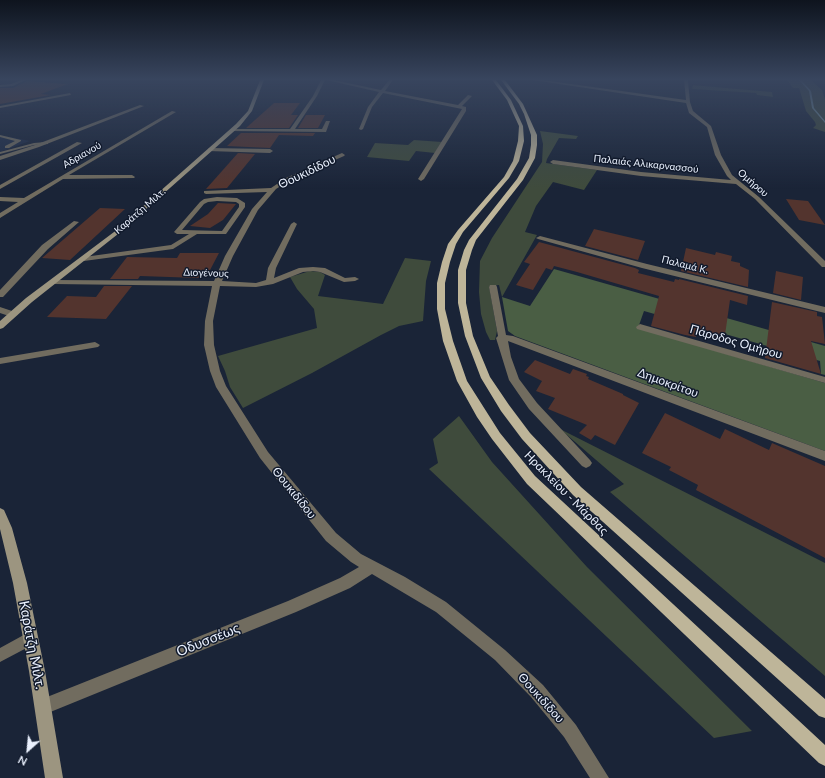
<!DOCTYPE html>
<html>
<head>
<meta charset="utf-8">
<style>
  body { margin:0 }
  #map { position:relative; width:825px; height:778px; overflow:hidden; background:#1a2437; font-family:Lato,sans-serif }
  canvas { display:block }
  .north { position:absolute; left:8px; top:730px; width:40px; height:40px; -webkit-text-stroke:3px #111a2c; paint-order:stroke; rotate:207deg; font-size:11px; font-weight:700; line-height:16px; text-align:center; color:#e9f0fd }
  .north::after { content:''; display:block; margin:auto; width:14px; height:18px; background:#e9f0fd; clip-path:polygon(50% 0,100% 100%,50% 72%,0 100%) }
</style>
</head>
<body>
<div id="map">
<canvas width="825" height="778"></canvas>
<div class="north">N</div>
</div>
<script>
const ctx = document.querySelector('canvas').getContext('2d');
ctx.lineJoin = 'round';
function fill(path, color) { ctx.fillStyle = color; ctx.fill(path, 'evenodd'); }
const toPath = rows => new Path2D(rows.map(r => 'M' + r).join(''));
function label(font, color, halo, rows, align = 'center') {
  ctx.font = font + ' Lato,sans-serif'; ctx.lineWidth = 3; ctx.setLineDash([]); ctx.textBaseline = 'middle'; ctx.strokeStyle = halo; ctx.fillStyle = color; for (const [text, x, y, turn = 0] of rows) {
    ctx.save(); ctx.translate(x, y); ctx.rotate((+turn || 0) * Math.PI / 180); ctx.textAlign = isNaN(turn) ? turn : align; if (halo) ctx.strokeText(text, 0, 0); ctx.fillText(text, 0, 0); ctx.restore();
  }
}
fill(toPath([
  [0,135,30,141,0,152]
]), '#1f2c45');
fill(toPath([
  [787,80,811,80,822,90,825,99,825,132,813,128,816,125,815,122,806,111,799,88,793,88],
  [693,85,772,92,773,97,757,95,756,93,692,89],
  [540,131,578,136,576,139,559,138,547,159,546,163,597,170,584,190,553,182,536,206,525,232,537,235,502,297,499,285,489,286,497,331,495,340,490,340,486,332,481,314,479,292,480,261,492,238,542,162,543,144],
  [414,140,442,142,435,153,416,151,409,161,367,157,375,143,408,145],
  [405,258,431,261,426,281,423,321,399,326,381,335,312,373,243,408,230,387,225,371,218,356,317,328,314,309,297,289,290,277,310,271,320,272,325,275,318,296,383,304],
  [459,416,492,462,587,567,752,731,714,738,429,469,438,463,433,439],
  [560,429,825,563,825,676,610,492,624,484]
]), '#3f4b3c');
fill(toPath([
  [554,269,825,346,825,375,821,374,820,361,644,311,638,328,825,383,825,451,515,336,508,331,502,297,530,306]
]), '#4a5e44');
fill(toPath([
  [799,80,801,80,811,91,814,108,825,121,825,123,812,108,809,91,799,80]
]), '#7997a1');
fill(toPath([
  [27,81,68,84,41,94,51,95,0,104,0,88,13,88],
  [274,103,300,103,291,115,298,115,289,128,246,128],
  [306,115,325,115,318,128,298,128],
  [241,133,315,133,313,136,279,135,270,148,227,146],
  [238,153,255,154,227,188,206,189],
  [786,199,808,201,825,225,799,220],
  [218,203,236,204,223,220,210,228,190,226,208,214],
  [100,208,125,209,70,260,42,258],
  [594,229,645,241,638,260,585,246],
  [539,242,635,268,639,270,638,273,674,282,675,279,679,280,679,279,748,296,747,305,730,300,724,342,696,334,696,337,685,335,651,326,659,296,577,272,554,266,552,270,546,268,533,290,516,285,530,264,524,262],
  [686,248,715,255,716,252,732,256,731,261,740,263,740,266,749,270,748,287,681,271],
  [180,253,219,253,209,272,198,278,140,276,138,279,110,279,127,257,177,258],
  [776,271,803,277,801,300,773,293],
  [104,286,132,286,106,319,47,317,67,296,96,297],
  [772,302,817,312,817,316,822,317,825,344,811,341,821,374,765,358],
  [535,360,570,374,573,369,587,374,586,376,589,377,588,379,623,394,623,395,639,403,615,445,595,435,591,440,579,433,587,425,548,409,555,398,536,391,542,381,524,372],
  [665,413,720,439,725,429,769,450,772,443,825,466,825,558,696,490,698,485,669,470,671,467,642,453]
]), '#53342e');
fill(toPath([
  [21,80,26,80,13,86,0,87,0,85,11,84,21,80],
  [0,135,21,140,21,141,9,148,5,148,5,146,15,141,0,137,0,135],
  [46,142,48,143,48,144,34,145,0,154,0,152,34,143,46,142],
  [217,197,237,198,245,203,245,207,226,234,197,234,173,249,84,261,81,259,84,257,171,245,189,234,177,234,174,232,200,202,204,199,217,197],
  [217,201,236,202,239,204,239,207,222,231,182,230,204,204,208,202,217,201],
  [31,631,36,633,38,638,36,643,0,662,0,648,31,631]
]), '#716c5f');
fill(toPath([
  [321,80,325,80,317,96,295,129,322,129,326,121,330,121,326,132,232,131,230,130,232,129,290,129,313,96,321,80],
  [326,80,334,80,381,90,389,80,393,80,385,91,458,105,468,95,472,96,462,106,466,107,466,111,424,179,421,181,418,179,462,109,383,93,372,107,363,129,361,130,359,129,368,107,379,92,326,80],
  [532,80,543,80,686,100,684,80,688,80,690,102,693,111,711,126,721,155,732,175,759,197,825,261,825,267,822,267,755,199,736,184,641,176,553,164,550,162,553,160,641,172,731,180,727,176,715,155,707,127,689,113,686,103,532,80],
  [70,93,71,95,0,108,0,106,70,93],
  [140,105,144,106,39,147,0,160,0,156,35,145,140,105],
  [172,111,176,112,69,175,132,175,135,177,134,178,63,179,0,218,0,213,18,202,0,201,0,197,24,198,172,111],
  [77,142,82,143,0,189,0,185,77,142],
  [210,148,270,149,273,151,270,153,208,151,208,149,210,148],
  [342,153,345,155,344,156,290,180,276,189,258,210,233,256,222,281,256,283,266,280,268,268,291,224,294,222,297,224,276,268,274,278,299,268,313,267,325,268,345,278,355,277,359,279,355,281,344,282,320,272,313,271,303,272,273,284,256,287,220,286,213,321,214,345,220,371,226,386,268,452,336,533,361,554,405,577,446,602,505,650,543,685,576,725,609,778,590,778,564,737,531,697,495,660,436,612,372,574,350,588,296,612,43,715,37,713,35,707,37,701,288,601,340,578,359,567,351,562,326,541,260,458,216,387,210,371,204,345,205,321,212,286,53,284,49,282,53,280,214,281,225,256,252,209,267,192,206,194,204,193,204,191,271,188,286,178,342,153],
  [74,221,79,222,48,249,3,297,0,297,0,290,42,245,74,221],
  [540,236,647,264,825,307,825,313,642,268,538,239,536,238,540,236],
  [490,285,496,285,497,287,506,335,513,336,825,451,825,461,508,341,511,357,519,379,537,403,590,460,592,463,590,466,586,468,582,466,529,409,509,380,496,338,498,336,489,287,490,285],
  [0,307,15,312,16,314,12,317,0,313,0,307],
  [640,324,825,377,825,383,637,329,636,327,640,324],
  [95,342,100,345,98,347,0,364,0,358,95,342]
]), '#716c5f');
fill(toPath([
  [260,80,264,80,252,111,240,126,118,234,32,302,3,328,0,329,0,321,26,298,114,232,236,124,248,111,260,80],
  [0,508,4,510,12,528,27,583,45,671,63,778,45,778,29,671,13,583,0,529,0,508]
]), '#9c9580');
fill(toPath([
  [492,80,496,80,511,100,523,126,524,141,519,161,509,178,463,232,456,244,450,262,445,283,445,309,453,341,467,381,500,433,535,476,825,745,825,766,819,763,527,484,492,439,477,417,457,381,443,341,437,309,437,283,442,262,448,244,458,230,504,177,513,161,518,141,519,126,507,100,492,80],
  [501,80,505,80,523,104,537,135,537,145,535,158,523,180,476,240,472,250,466,270,466,303,473,336,490,377,509,405,530,433,581,487,825,699,825,718,819,716,573,495,522,439,501,411,481,378,465,336,458,303,458,270,464,250,469,240,517,179,529,158,531,145,531,135,524,114,519,104,501,80]
]), '#beb599');
const sky = ctx.createLinearGradient(0, 0, 0, 189);
sky.addColorStop(0, '#0e141e');
sky.addColorStop(0.42, '#38455e');
sky.addColorStop(1, '#38455e00');
ctx.fillStyle = sky;
ctx.fillRect(0, 0, 825, 189);
label('10px', '#e9f0fd', '#111a2c', [
  ["Αδριανού",82,155,-30],
  ["Παλαιάς Αλικαρνασσού",646,164,6],
  ["Ομήρου",753,183,41],
  ["Καράτζη Μιλτ.",140,211,-41],
  ["Παλαμά Κ.",685,265,14],
  ["Διογένους",206,273,2]
]);
label('12px', '#e9f0fd', '#111a2c', [
  ["Θουκιδίδου",307,172,-26],
  ["Πάροδος Ομήρου",736,342,16],
  ["Δημοκρίτου",668,383,20],
  ["Θουκιδίδου",294,493,51],
  ["Ηρακλείου - Μάρθας",566,493,45],
  ["Θουκιδίδου",541,698,48]
]);
label('14px', '#e9f0fd', '#111a2c', [
  ["Οδυσσέως",208,640,-22],
  ["Καράτζη Μιλτ.",32,645,79]
]);
</script>
</body>
</html>
